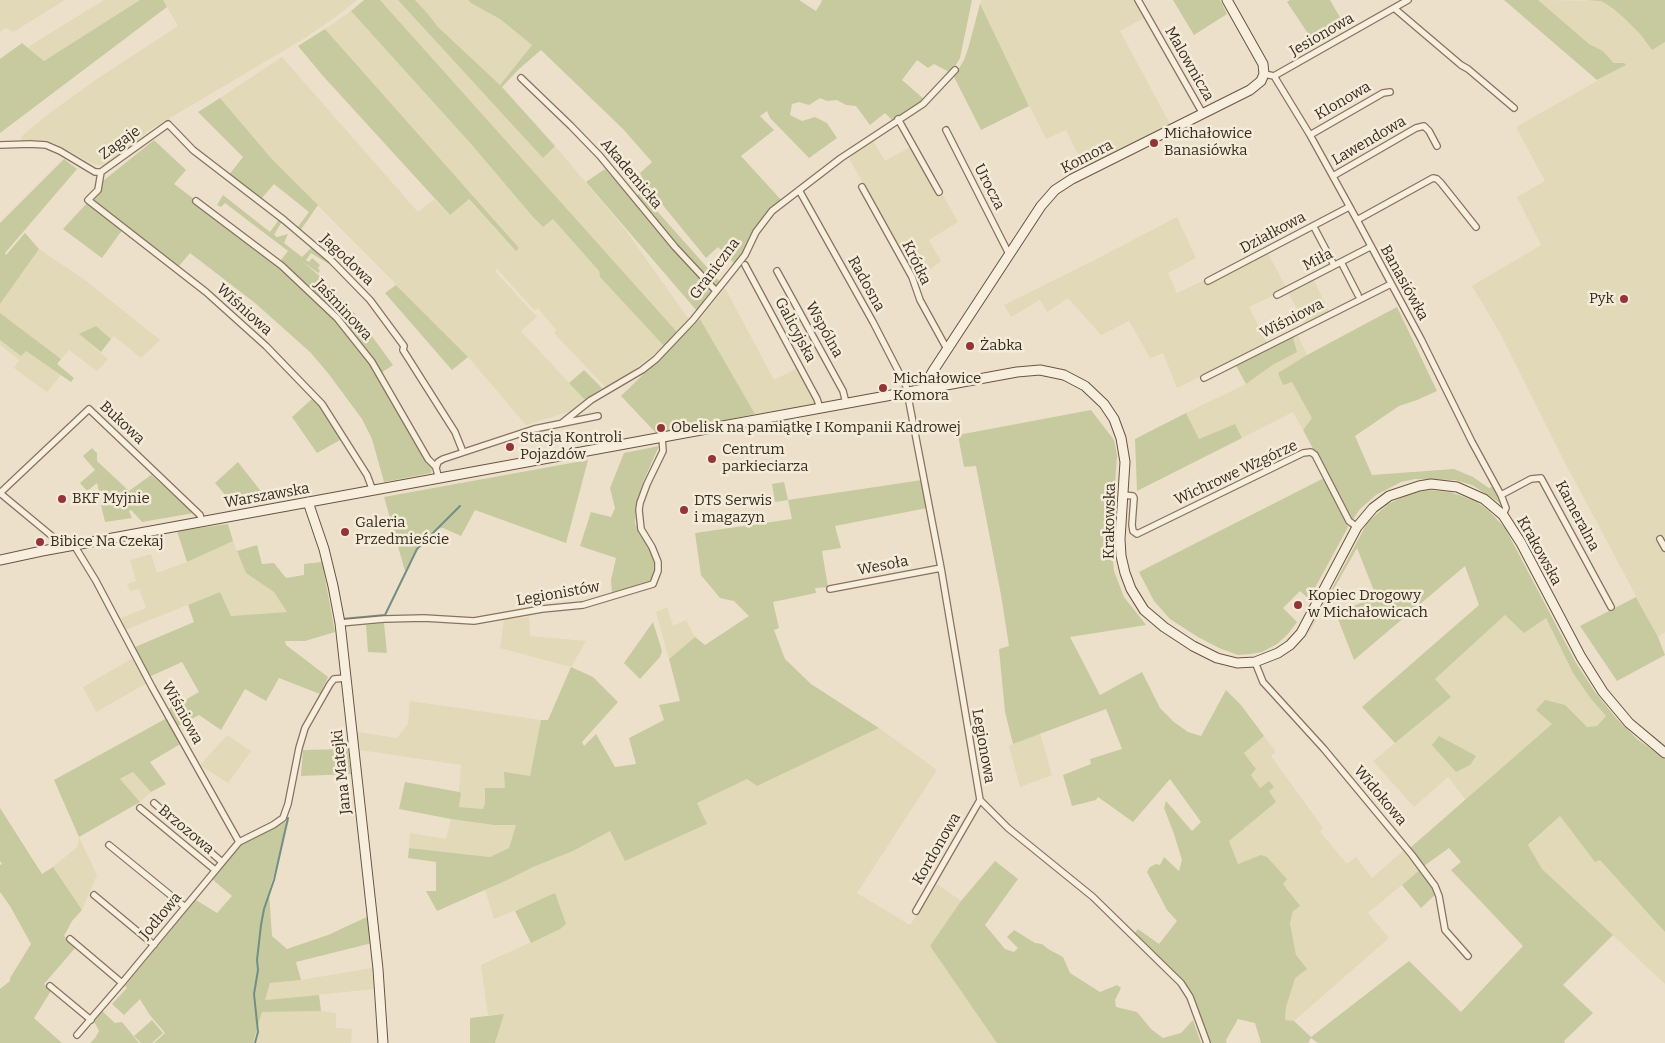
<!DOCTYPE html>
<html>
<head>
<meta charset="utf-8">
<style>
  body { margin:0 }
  canvas { display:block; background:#ece0ca }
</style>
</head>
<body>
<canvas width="1665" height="1043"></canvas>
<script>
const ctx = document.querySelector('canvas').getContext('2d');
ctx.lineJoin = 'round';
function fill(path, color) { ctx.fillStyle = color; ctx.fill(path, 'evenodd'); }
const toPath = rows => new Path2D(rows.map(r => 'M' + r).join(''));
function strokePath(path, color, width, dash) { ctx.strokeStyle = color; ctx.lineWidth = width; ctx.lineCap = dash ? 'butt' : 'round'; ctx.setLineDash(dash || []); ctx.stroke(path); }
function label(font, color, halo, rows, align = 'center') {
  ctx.font = font + ' Bitter,serif'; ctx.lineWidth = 5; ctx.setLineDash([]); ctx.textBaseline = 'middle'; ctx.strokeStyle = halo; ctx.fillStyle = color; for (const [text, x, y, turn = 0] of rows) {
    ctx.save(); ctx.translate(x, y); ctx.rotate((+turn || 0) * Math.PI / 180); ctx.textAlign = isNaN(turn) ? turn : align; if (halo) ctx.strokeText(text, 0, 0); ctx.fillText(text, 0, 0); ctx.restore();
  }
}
fill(toPath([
  [0,0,65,0,13,32,6,28,0,32],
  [104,0,140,0,44,61,28,47],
  [163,0,357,0,337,16,305,38,148,131,114,160,105,166,93,164,54,143,21,140,22,136,51,112,97,79,178,26],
  [380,0,398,0,543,157,555,146,624,228,690,321,677,332],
  [415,0,468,0,471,3,500,19,532,45,500,85,438,27,428,14],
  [981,0,1135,0,1146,20,1142,19,1120,31,1170,124,1085,168,1066,130,1046,139,984,15,980,4],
  [1538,0,1601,1,1623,17,1641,35,1652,49,1665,42,1665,632,1658,637,1564,461,1500,333,1472,286,1541,245,1517,197,1545,181,1516,127,1625,65,1623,63,1615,63,1603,51,1589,44],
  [351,11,472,145,533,217,543,227,553,219,599,271,600,277,664,346,608,390,554,333,556,330,538,308,534,310,497,269,495,271,537,317,521,331,585,400,575,410,526,425,468,357,271,158,220,98,282,57,418,212,434,199,450,215,468,199,516,251,519,248,325,29],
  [873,141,885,161,914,145,958,222,929,240,941,261,917,280,849,158],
  [1177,217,1196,258,1168,273,1177,293,1205,280,1208,284,1267,252,1287,289,1249,307,1267,343,1177,388,1163,353,1150,358,1129,321,1101,335,1068,298,1047,312,1040,300,1011,317,1004,305,1093,261],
  [39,249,85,280,160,340,141,358,114,336,111,339,96,326,80,335,108,359,97,371,69,350,61,359,0,313,0,304],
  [1313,278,1329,312,1305,324,1288,292],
  [725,288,774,380,798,368,815,404,755,414,700,319],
  [1295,329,1307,355,1278,373,1292,382,1313,418,1303,430,1293,412,1242,438,1234,424,1199,440,1186,413,1246,384,1274,364,1296,352,1291,331],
  [0,340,21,356,26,351,61,375,47,392,14,368,19,360,0,345],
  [233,541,246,573,274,592,288,612,231,616,220,592,125,630,121,618,146,608,139,589,130,591,127,584,136,581,130,560,151,554,157,573,187,562],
  [667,607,673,626,686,620,695,637,669,659,656,612],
  [1505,615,1546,618,1573,673,1591,699,1606,716,1597,726,1587,727,1552,724,1466,800,1448,777,1414,807,1373,761,1451,697,1435,679],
  [529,617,530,636,586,641,571,667,500,648,504,619],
  [133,658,147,683,96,712,83,687],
  [410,701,541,720,530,776,505,788,485,803,483,809,459,807,461,793,459,792,461,765,360,750,357,732,397,738,408,724],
  [879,728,937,770,857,893,910,925,937,884,961,901,930,946,998,1043,495,1043,504,1014,488,1015,481,965,560,929,555,894,494,919,485,890,533,867,573,851,610,831,625,861,707,824,697,803,747,779,757,786],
  [1040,733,1052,775,1020,787,1009,746],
  [227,735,251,751,228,783,200,765],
  [1264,736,1276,752,1271,756,1323,828,1320,832,1347,864,1356,857,1372,878,1405,849,1421,869,1368,913,1389,938,1294,1021,1285,1020,1286,1007,1296,955,1290,923,1293,911,1289,890,1282,884,1287,879,1267,857,1238,864,1229,841,1276,802,1268,791,1274,787,1269,781,1260,788,1251,775,1256,769,1244,752],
  [133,772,151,792,140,802,120,780],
  [1560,816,1595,862,1600,860,1665,932,1665,984,1542,869,1528,846],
  [451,819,494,825,516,824,509,848,490,857,409,848,410,833,446,839],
  [79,837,97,875,82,910,53,867,78,846],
  [373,968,375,989,265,1000,270,983,301,980],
  [321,1011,336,1013,336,1028,352,1029,351,1043,253,1043,262,1012]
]), '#e1d9b8');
fill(toPath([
  [140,0,163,0,167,7,0,133,0,59,22,43,44,61],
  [364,0,380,0,677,332,664,346,600,277,599,271,553,219,543,227,533,217,472,145,351,11],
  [398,0,415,0,428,14,438,27,500,85,532,45,500,19,471,3,468,0,799,0,816,11,822,1,821,0,972,0,960,58,951,73,934,64,928,68,917,60,902,80,925,100,893,121,885,113,870,125,856,106,846,105,837,100,827,101,820,98,809,105,799,102,792,104,790,115,802,121,815,117,827,123,837,138,809,158,770,118,767,111,760,116,774,130,741,156,783,202,768,211,737,266,718,247,706,258,644,182,640,173,652,162,623,129,541,50,519,69,502,87,555,146,543,158],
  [1173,0,1220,0,1227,14,1194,35],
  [1290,0,1330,0,1345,26,1315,44,1287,2],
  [1504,0,1538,0,1589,44,1603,51,1614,63,1624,63,1626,65,1597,80],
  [1583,0,1665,0,1665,42,1652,50,1641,35,1623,17,1612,8,1601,1],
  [980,4,1029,106,981,130,954,77,964,60,968,49],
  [325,29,519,248,516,251,469,199,450,215,323,76,298,46],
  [220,98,271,158,318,205,300,231,297,228,309,212,274,184,261,199,229,175,243,157,198,112],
  [154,140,186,170,174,184,194,199,193,202,261,252,318,300,364,353,432,468,431,473,384,482,372,439,362,419,328,373,310,352,255,303,190,253,179,266,93,200,93,196,101,188,103,181],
  [64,159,77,169,5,253,6,255,25,233,39,249,0,304,0,223],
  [605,169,626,193,635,197,641,193,720,282,697,311,586,182],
  [223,195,270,232,280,218,298,233,297,235,281,223,274,235,277,237,288,234,284,243,302,257,313,246,331,262,329,264,311,253,306,260,309,262,312,258,320,265,318,268,320,271,318,273,302,261,324,280,358,317,393,365,381,373,367,351,347,326,328,305,284,265,281,260,288,251,225,203,221,207,217,205],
  [87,203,123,229,102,258,63,229],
  [396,285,468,357,452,370,385,293],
  [1397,307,1437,391,1417,400,1399,406,1355,436,1372,475,1454,469,1473,477,1489,488,1492,487,1501,501,1500,503,1472,485,1455,480,1415,479,1401,482,1376,495,1360,509,1352,521,1303,430,1312,418,1292,382,1283,385,1278,373,1307,355],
  [0,313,61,359,57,364,74,378,71,382,26,351,21,356,0,340],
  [700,319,755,414,657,434,621,396],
  [96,326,111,339,101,352,79,334],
  [1291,331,1297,352,1274,364,1246,384,1233,360],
  [584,370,602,388,585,400,569,383],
  [313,398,324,411,342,439,317,453,292,417],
  [1091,410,1114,440,1117,455,1111,543,1114,571,1124,597,1146,625,1070,637,1100,695,1142,672,1160,708,1174,722,1188,732,1201,736,1226,690,1241,705,1264,736,1244,753,1256,769,1251,775,1260,788,1269,781,1274,787,1269,791,1276,802,1229,841,1238,864,1261,855,1267,857,1287,879,1283,884,1300,906,1293,911,1290,923,1296,955,1307,969,1295,978,1286,1007,1285,1020,1294,1021,1311,1037,1409,961,1461,1012,1523,946,1451,870,1461,862,1449,848,1424,866,1410,848,1552,724,1536,710,1545,700,1565,705,1587,727,1597,726,1606,716,1591,699,1573,673,1546,618,1524,633,1505,615,1435,679,1451,697,1395,743,1362,707,1479,605,1465,566,1354,660,1336,614,1376,596,1357,548,1304,641,1367,523,1388,504,1409,494,1429,490,1450,492,1476,501,1490,512,1505,528,1576,663,1595,692,1616,718,1637,739,1665,759,1665,932,1600,860,1595,862,1560,816,1528,845,1542,869,1613,935,1563,985,1593,1013,1564,1041,1565,1043,1318,1043,1311,1038,1308,1043,1261,1043,1255,1023,1238,1019,1226,1040,1227,1043,1211,1043,1195,1001,1183,981,1134,934,1138,929,1159,944,1177,921,1167,910,1147,872,1150,867,1156,864,1160,865,1164,857,1179,871,1182,860,1174,834,1164,808,1166,801,1192,831,1201,822,1170,779,1133,822,1098,797,1096,800,1072,806,1063,775,1091,764,1090,759,1122,749,1106,709,1013,744,1005,712,999,649,1009,646,1001,595,976,466,964,467,958,435],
  [1186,413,1199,439,1235,424,1242,438,1137,491,1135,439],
  [659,446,643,482,636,506,635,524,653,553,656,563,653,578,649,583,612,594,611,580,616,558,580,546,591,512,611,517,615,508,610,488,624,453],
  [92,448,97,453,97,461,129,491,151,475,194,513,142,522,131,510,129,511,132,518,105,522,101,505,105,504,103,496,100,496,97,483,87,491,80,483,95,470,83,456],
  [588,460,566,543,475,510,461,536,443,528,436,529,419,544,405,571,384,497],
  [238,462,267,499,233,504,215,483],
  [1324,478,1348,527,1309,599,1300,591,1283,608,1297,622,1288,634,1277,644,1262,652,1251,654,1238,655,1219,648,1198,637,1170,619,1154,601,1139,572],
  [922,480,927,508,835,526,841,548,822,551,828,587,815,588,816,593,773,602,779,628,774,630,785,659,811,684,879,728,757,786,747,779,697,803,707,824,625,861,610,831,573,851,533,867,505,881,437,911,426,891,436,891,436,862,408,858,409,848,490,857,509,848,516,825,494,825,451,819,399,809,405,782,459,792,461,793,459,807,483,809,485,803,485,788,505,788,504,772,530,776,541,720,548,720,571,667,593,677,618,702,582,742,584,746,596,734,615,767,636,764,629,738,664,720,659,705,680,701,669,659,695,637,705,645,749,616,734,601,720,598,701,575,695,533,792,519,788,500,775,502,772,484,784,482,788,500],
  [228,524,233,541,187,562,177,531],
  [257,545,262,564,274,563,286,578,304,575,304,564,322,562,335,632,305,641,285,641,286,645,328,677,320,694,279,678,266,701,245,689,221,730,199,715,178,726,169,709,199,692,182,662,149,677,135,647,194,622,188,605,220,592,231,616,287,612,274,592,246,573,237,551],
  [1636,597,1658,637,1665,655,1617,681,1580,626],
  [653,622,662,651,660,657,640,679,624,663],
  [384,623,387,653,368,652,366,625],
  [167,718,182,743,150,762,166,784,151,792,133,772,120,779,140,802,79,837,54,780],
  [1439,736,1476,756,1470,765,1456,772,1432,745],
  [348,749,351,774,301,776,303,750],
  [0,808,42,874,53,867,82,910,72,921,64,936,76,947,44,984,51,991,34,1018,62,1043,0,1043,0,989,10,981,10,978,31,944,10,906,0,892,0,865,2,864,0,861],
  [289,820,269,892,272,936,287,949,328,935,369,916,372,943,296,962,301,980,270,983,265,1000,319,995,321,1011,262,1012,253,1043,154,1043,165,1033,149,1014,140,999,124,1015,112,1004,127,988,125,986,196,900,217,913,232,896,212,879,241,845],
  [995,861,1018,879,985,925,1005,949,1014,952,1018,948,1007,937,1014,930,1035,943,1042,944,1048,949,1063,957,1070,973,1100,992,1117,985,1121,988,1115,1000,1116,1007,1137,1012,1151,1029,1163,1038,1181,1033,1193,1020,1201,1043,997,1043,930,946,961,901],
  [1421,869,1434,887,1436,894,1421,908,1402,885],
  [555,893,566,924,560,929,531,943,515,911],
  [102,1011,115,1023,122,1022,139,1043,90,1043,95,1038,99,1031,94,1021],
  [504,1014,495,1043,470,1043,470,1018],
  [152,1020,163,1033,152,1043,141,1043,134,1036]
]), '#c6ca9e');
strokePath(toPath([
  [342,619,385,615,417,549,460,506],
  [255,1043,258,1032,254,994,258,970,257,960,261,925,264,909,274,880,288,818]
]), '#718f86', 2);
const street = toPath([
  [1138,0,1203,114],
  [1394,8,1461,65,1468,69,1514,108],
  [1264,74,1274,76,1310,135,1357,220,1421,339,1472,442,1501,495,1506,508,1503,515],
  [1274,76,1408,0],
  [521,78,571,126,600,156,675,247,716,291],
  [898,119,939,192],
  [946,130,1009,254],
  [1310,135,1383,93,1390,92],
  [0,145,30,144,46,145,60,151,95,172,101,172,168,124,193,150,284,220,331,260,370,300,404,346,403,350,455,432,463,452],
  [101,172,98,190,88,200,206,292,266,346,322,404,367,475,373,491],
  [1333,176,1416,128,1424,126,1429,131,1437,146],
  [862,187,912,277,920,300,947,349],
  [799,190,873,322,906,386,941,568,980,800,1008,828,1093,897,1181,983,1190,997,1207,1043],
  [196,201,282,266,337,318,372,362,428,459,436,467],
  [1357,220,1433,178,1437,179,1441,183,1476,227],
  [1315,229,1334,265],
  [1341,262,1358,295],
  [745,265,817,399,820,408],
  [777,271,843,391,846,403],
  [1208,281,1349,207],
  [1277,295,1370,247],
  [1204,378,1391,284],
  [562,423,591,400,642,370,656,359,693,320,726,279,745,255,756,232,772,211,841,158,923,104,955,70],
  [439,479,436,468,438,462,443,459,534,429,598,416],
  [0,493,89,409,200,515,202,522],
  [0,493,53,537,61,548],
  [1123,495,1133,496,1134,498,1132,525,1133,531,1137,534,1303,453,1311,452,1315,455,1349,521,1357,527],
  [1501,495,1531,479,1541,478,1611,607],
  [1660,539,1665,548],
  [74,545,96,581,152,687,239,842],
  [830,589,941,568],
  [340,623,384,619,424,618,474,621,542,609,583,605,653,584,658,571,658,562,652,547,641,529,639,510,640,503,647,484,663,451,662,437],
  [1255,662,1263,682,1324,749,1412,855,1435,886,1439,896,1445,930,1468,956],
  [154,803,222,862],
  [140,808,215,870],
  [109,845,185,907],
  [94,895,154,945],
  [916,911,980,800],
  [70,939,122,983],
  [50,986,91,1020],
  [77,1035,122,983,239,842,273,825,283,818,288,804,299,748,305,728,330,684,334,679,346,678]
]);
const secondary = toPath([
  [928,388,928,380,933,371,1041,206,1055,190,1072,179,1250,90,1261,81,1264,74,1263,64,1227,0],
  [308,502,324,549,333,586,340,623,378,969,383,1043],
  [0,560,42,551,1017,372,1040,370,1064,375,1085,386,1104,404,1114,419,1121,438,1125,462,1120,539,1121,556,1125,573,1131,589,1144,610,1164,627,1193,646,1217,658,1237,663,1255,662,1278,653,1290,645,1301,633,1357,527,1373,508,1389,496,1419,486,1431,484,1457,487,1484,499,1503,515,1521,543,1581,657,1603,692,1629,723,1665,753]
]);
strokePath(street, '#87735f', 8);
strokePath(secondary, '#695442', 11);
strokePath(street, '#f7eedd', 5.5);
strokePath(secondary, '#f7eedd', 9);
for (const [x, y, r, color] of [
  [1154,143,5,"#923438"],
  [1624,299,5,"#923438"],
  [970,346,5,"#923438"],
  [883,388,5,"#923438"],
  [661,428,5,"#923438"],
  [510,447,5,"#923438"],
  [712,459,5,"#923438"],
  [62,499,5,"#923438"],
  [684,510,5,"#923438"],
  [345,532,5,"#923438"],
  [40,542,5,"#923438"],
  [1298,605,5,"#923438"]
]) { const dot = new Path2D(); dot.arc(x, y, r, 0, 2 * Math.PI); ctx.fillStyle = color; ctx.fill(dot); strokePath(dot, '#f4ebd9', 2); }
label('15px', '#392c22', '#f4ebd9', [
  ["Jesionowa",1322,35,-30],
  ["Malownicza",1189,64,60],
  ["Klonowa",1343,101,-30],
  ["Lawendowa",1369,141,-30],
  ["Zagaje",120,143,-36],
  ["Komora",1087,157,-27],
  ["Akademicka",631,174,50],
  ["Urocza",989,187,63],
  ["Działkowa",1273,233,-28],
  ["Jagodowa",347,260,44],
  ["Miła",1318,260,-27],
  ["Krótka",916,263,64],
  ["Graniczna",715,269,-53],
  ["Banasiówka",1404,283,61],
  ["Radosna",866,284,61],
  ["Wiśniowa",244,310,42],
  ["Jaśminowa",343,310,47],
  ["Wiśniowa",1292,319,-27],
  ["Galicyjska",795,330,62],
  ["Wspólna",824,330,61],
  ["Bukowa",122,423,43],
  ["Wichrowe Wzgórze",1236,473,-25],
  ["Warszawska",267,496,-10],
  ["Kameralna",1577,516,62],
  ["Krakowska",1110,521,-89],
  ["Krakowska",1539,551,61],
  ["Wesoła",883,566,-11],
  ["Legionistów",558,594,-10],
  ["Wiśniowa",182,713,61],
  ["Legionowa",983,746,80],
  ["Jana Matejki",342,772,-96],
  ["Widokowa",1380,796,50],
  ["Brzozowa",186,830,40],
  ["Kordonowa",937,849,-60],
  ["Jodłowa",161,916,-50]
]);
label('15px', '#392c22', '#f4ebd9', [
  ["Michałowice",1164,134],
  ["Banasiówka",1164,151],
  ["Pyk",1614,299,"right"],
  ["Żabka",980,346],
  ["Michałowice",893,379],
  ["Komora",893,396],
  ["Obelisk na pamiątkę I Kompanii Kadrowej",671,428],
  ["Stacja Kontroli",520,438],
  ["Pojazdów",520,455],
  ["Centrum",722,450],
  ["parkieciarza",722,467],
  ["BKF Myjnie",72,499],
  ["DTS Serwis",694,501],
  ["i magazyn",694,518],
  ["Galeria",355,523],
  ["Przedmieście",355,540],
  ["Bibice Na Czekaj",50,542],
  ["Kopiec Drogowy",1308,596],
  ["w Michałowicach",1308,613]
], 'left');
</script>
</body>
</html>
